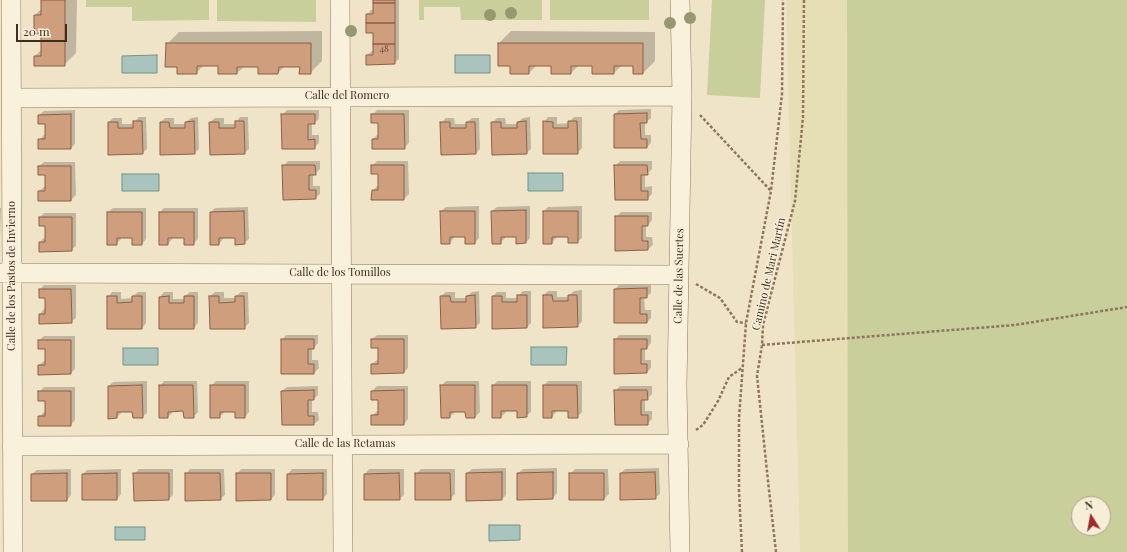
<!DOCTYPE html>
<html>
<head>
<meta charset="utf-8">
<style>
  body { margin:0 }
  #map { position:relative; width:1127px; height:552px; overflow:hidden; background:#f0e4c8; font-family:"Playfair Display",serif }
  canvas { display:block }
  .north { position:absolute; left:1071px; top:496px; width:40px; height:40px; box-sizing:border-box; background:#f7eed8; border:1px solid #ada18e; border-radius:50%; rotate:349deg; font-size:11px; font-weight:700; line-height:16px; text-align:center; color:#3d2e20 }
  .north::after { content:''; display:block; margin:auto; width:14px; height:18px; background:#9e2a2b; clip-path:polygon(50% 0,100% 100%,50% 72%,0 100%) }
  .scale { position:absolute; left:16px; top:24px; width:51px; height:18px; box-sizing:border-box; border:2px solid #3d2e20; border-top:0; padding-left:5px; font-size:12px; line-height:14px; white-space:nowrap; color:#3d2e20; -webkit-text-stroke:3px #f7eed8; paint-order:stroke }
</style>
</head>
<body>
<div id="map">
<canvas width="1127" height="552"></canvas>
<div class="north">N</div>
<div class="scale">20 m</div>
</div>
<script>
const ctx = document.querySelector('canvas').getContext('2d');
ctx.lineJoin = 'round';
function fill(path, color) { ctx.fillStyle = color; ctx.fill(path, 'evenodd'); }
const toPath = rows => new Path2D(rows.map(r => 'M' + r).join(''));
function strokePath(path, color, width, dash) { ctx.strokeStyle = color; ctx.lineWidth = width; ctx.lineCap = dash ? 'butt' : 'round'; ctx.setLineDash(dash || []); ctx.stroke(path); }
function label(font, color, halo, rows, align = 'center') {
  ctx.font = font + ' "Playfair Display",serif'; ctx.lineWidth = 3; ctx.setLineDash([]); ctx.textBaseline = 'middle'; ctx.strokeStyle = halo; ctx.fillStyle = color; for (const [text, x, y, turn = 0] of rows) {
    ctx.save(); ctx.translate(x, y); ctx.rotate((+turn || 0) * Math.PI / 180); ctx.textAlign = isNaN(turn) ? turn : align; if (halo) ctx.strokeText(text, 0, 0); ctx.fillText(text, 0, 0); ctx.restore();
  }
}
fill(toPath([
  [786,0,1127,0,1127,552,800,552],
  [1079,504,1103,504,1103,528,1079,528]
]), '#e6deb5');
fill(toPath([
  [86,0,209,0,209,20,132,21,132,7,86,7],
  [217,0,316,0,316,22,217,21],
  [419,0,542,0,542,20,461,20,460,7,424,7,424,20,419,20],
  [550,0,649,0,649,20,550,20],
  [712,0,765,0,760,98,707,95],
  [847,0,1127,0,1127,552,848,552],
  [1079,504,1103,504,1103,528,1079,528]
]), '#c9cf9b');
const water = toPath([
  [157,55,157,73,122,73,122,56,157,55],
  [455,55,490,55,490,73,455,73,455,55],
  [528,173,563,173,563,191,528,191,528,173],
  [122,174,159,174,159,191,122,191,122,174],
  [531,347,567,347,566,365,531,365,531,347],
  [123,348,158,348,158,365,123,365,123,348],
  [489,525,520,525,520,540,489,541,489,525],
  [115,527,145,527,145,540,115,540,115,527]
]);
fill(water, '#a9c4bc');
strokePath(water, '#6f938a', 1);
fill(toPath([
  [42,0,77,0,76,53,64,65,35,65,35,56,42,49,42,33,35,15,42,8],
  [375,0,399,0,399,59,394,63,367,55,372,51,374,51,374,32,367,15,371,10,374,10],
  [322,31,322,61,310,73,301,66,285,66,278,73,259,66,245,66,237,73,219,65,204,65,196,73,178,66,167,44,179,32],
  [511,31,655,32,655,61,643,73,634,65,622,65,614,73,593,65,579,65,571,73,552,73,552,65,537,65,529,73,511,65,499,43],
  [651,109,651,118,646,122,645,122,645,135,651,135,651,143,647,147,615,114,619,110],
  [75,110,75,144,71,148,39,140,44,135,46,135,46,123,39,115,44,111],
  [287,110,319,110,319,119,314,123,312,123,312,135,319,135,319,143,314,148,282,115],
  [377,110,409,110,409,143,404,148,373,139,377,135,379,135,379,122,372,115],
  [139,117,146,117,147,149,142,153,109,122,113,118,122,118,122,124,134,124,134,122],
  [198,117,199,149,194,153,161,122,165,118,174,118,174,124,186,124,186,122,191,118],
  [240,117,248,117,249,149,244,153,210,122,215,118,224,118,224,124,236,124,236,122],
  [530,117,531,149,526,153,492,123,497,118,505,118,506,124,518,124,518,122,523,118],
  [548,117,557,117,557,124,569,123,569,122,574,117,582,117,582,148,577,153,544,122],
  [446,118,454,118,455,124,467,124,467,122,472,118,479,118,480,149,475,154,441,123],
  [288,161,320,161,320,169,315,174,313,174,313,186,320,186,320,194,315,198,283,166],
  [377,161,408,161,409,194,404,199,372,199,373,191,377,186,379,186,379,173,372,166],
  [620,161,652,161,652,169,647,174,645,174,645,187,652,186,652,194,647,199,615,166],
  [44,162,75,162,76,195,71,200,39,200,39,191,44,187,46,187,46,174,39,166],
  [479,206,479,238,475,243,466,236,454,236,454,238,449,243,441,211,446,207],
  [530,206,530,238,526,242,517,236,505,236,505,238,500,243,492,211,497,207],
  [582,206,582,238,577,242,569,236,556,236,556,238,552,243,544,211,548,207],
  [248,207,249,239,244,243,236,237,223,237,223,239,219,244,211,212,215,208],
  [0,208,1,208,0,237],
  [113,208,146,208,146,239,142,244,133,237,121,237,121,239,116,244,108,212],
  [164,208,198,208,198,239,193,244,185,237,172,237,172,239,168,244,160,212],
  [621,212,652,212,652,220,648,225,646,225,646,237,652,237,653,245,648,249,616,250,616,217],
  [44,213,76,213,76,246,71,250,40,242,44,238,46,238,46,225,40,217],
  [651,284,651,293,646,297,644,297,645,310,651,310,651,318,647,322,615,289,619,285],
  [44,285,76,285,76,318,71,322,40,314,44,309,46,309,46,297,40,289],
  [582,290,582,322,577,326,544,295,548,291,557,291,557,297,569,297,569,295,574,291],
  [479,291,480,323,475,327,441,296,446,292,455,292,455,298,467,298,467,296,472,292],
  [523,291,531,291,531,323,527,327,493,296,497,292,506,292,506,298,518,298,518,296],
  [112,292,121,292,121,299,133,298,133,296,138,292,146,292,146,323,142,328,108,297],
  [164,292,173,292,173,299,185,299,185,296,190,292,198,292,198,323,194,328,160,297],
  [215,292,224,292,224,298,236,298,236,296,241,292,248,292,249,323,244,328,210,296],
  [286,335,318,335,318,343,314,348,312,348,312,360,318,360,319,368,314,373,282,373,282,340],
  [377,335,408,335,408,368,404,372,372,364,377,360,379,360,379,347,372,339],
  [619,335,651,335,651,343,647,348,645,348,645,360,651,360,651,368,647,372,615,340],
  [44,336,75,336,75,369,71,373,39,365,44,361,46,361,46,348,39,340],
  [147,381,147,413,142,417,133,411,121,411,121,413,117,417,109,386,113,382],
  [164,381,197,381,198,412,193,417,184,410,172,411,172,413,168,417,160,386],
  [216,381,249,381,249,412,245,417,236,411,224,411,224,413,219,417,211,386],
  [446,381,479,381,480,412,475,417,466,417,466,411,454,411,454,413,449,417,441,386],
  [497,381,531,381,531,412,526,416,518,410,506,410,506,412,501,417,493,386],
  [548,381,582,381,582,412,577,417,569,410,556,410,556,412,552,417,544,385],
  [318,386,318,395,314,399,312,399,312,412,318,412,319,420,314,424,282,424,282,391,287,387],
  [377,386,408,386,408,419,404,424,372,416,377,411,379,411,379,399,372,391],
  [620,386,652,386,652,394,647,399,645,399,645,411,652,411,652,419,647,424,615,391],
  [44,387,75,387,75,420,71,425,39,417,44,412,46,412,46,399,39,392],
  [506,468,506,495,502,499,467,473,472,469],
  [557,468,557,493,553,498,518,473,523,469],
  [659,468,660,494,655,498,621,473,625,469],
  [71,469,71,495,67,500,32,474,37,470],
  [121,469,121,494,117,499,83,474,87,470],
  [139,469,173,469,173,495,169,499,134,474],
  [190,469,224,469,225,495,220,499,186,474],
  [241,469,275,469,275,495,271,499,237,474],
  [292,469,327,469,327,494,323,499,288,474],
  [369,469,404,469,404,495,399,499,365,499,365,474],
  [421,469,455,469,455,494,450,499,416,474],
  [575,469,608,469,609,494,604,499,570,499,570,474]
]), '#0003');
const building = toPath([
  [41,0,65,0,65,66,34,66,34,56,41,56,41,34,34,34,34,15,41,15,41,0],
  [373,0,395,0,395,3,373,3,373,0],
  [373,3,395,3,395,23,366,23,366,14,373,14,373,3],
  [366,23,395,23,395,44,373,44,373,33,366,33,366,23],
  [166,43,311,43,311,74,299,74,300,67,279,67,278,74,258,74,258,67,237,67,237,74,218,74,218,66,197,66,197,74,177,74,177,67,165,67,166,43],
  [498,43,643,43,643,74,633,74,633,66,614,66,614,74,592,74,592,66,571,66,571,74,551,74,551,66,529,66,529,74,510,74,510,66,498,66,498,43],
  [373,44,395,44,395,64,366,65,366,55,373,55,373,44],
  [647,113,647,123,640,123,641,139,647,139,647,148,614,148,614,114,647,113],
  [71,114,71,149,38,149,38,139,45,139,45,124,38,124,38,115,71,114],
  [281,114,315,114,315,124,308,124,308,140,315,139,315,149,282,149,281,114],
  [371,114,404,114,405,149,372,149,372,139,378,139,378,123,371,123,371,114],
  [133,121,142,121,143,154,108,155,108,122,118,122,118,128,133,128,133,121],
  [194,121,195,154,160,155,160,122,169,122,170,128,185,128,185,122,194,121],
  [235,121,244,121,245,154,210,155,209,122,219,122,219,128,235,128,235,121],
  [526,121,527,154,492,155,491,122,501,122,501,128,517,128,517,122,526,121],
  [543,121,553,122,553,128,568,128,568,121,577,121,578,154,543,154,543,121],
  [440,122,450,122,450,128,466,128,466,122,475,122,476,154,441,155,440,122],
  [282,165,315,165,316,175,309,175,309,190,316,190,316,199,283,200,282,165],
  [371,165,404,165,404,200,371,200,372,190,378,190,378,174,371,174,371,165],
  [614,165,647,165,648,175,641,175,641,191,648,191,648,200,615,200,614,165],
  [38,166,71,166,71,201,38,201,38,191,45,191,45,175,38,175,38,166],
  [526,210,526,243,516,244,516,237,501,237,501,244,492,244,491,211,526,210],
  [244,211,245,244,235,245,235,238,219,238,219,245,210,245,210,212,244,211],
  [440,211,475,211,475,244,465,244,465,237,450,237,450,244,441,244,440,211],
  [543,211,578,211,578,243,568,243,568,237,552,237,552,244,543,244,543,211],
  [107,212,142,212,142,245,132,245,132,238,117,238,117,245,107,245,107,212],
  [159,212,194,212,194,245,184,245,184,238,168,238,168,245,159,245,159,212],
  [615,216,648,216,648,226,642,226,642,241,648,241,648,250,615,251,615,216],
  [39,217,72,217,72,251,39,252,39,242,45,242,45,226,39,226,39,217],
  [647,288,647,298,640,298,640,314,647,314,647,323,614,323,614,289,647,288],
  [39,289,71,289,72,323,39,324,39,314,45,314,45,298,39,298,39,289],
  [475,295,476,328,441,329,440,296,450,296,451,302,466,302,466,296,475,295],
  [517,295,527,295,527,328,492,329,492,296,502,296,502,302,517,302,517,295],
  [543,295,552,295,553,301,568,301,568,295,577,295,578,327,543,328,543,295],
  [107,296,117,296,117,303,132,302,132,296,142,296,142,329,107,329,107,296],
  [169,296,169,303,184,303,184,296,194,296,194,329,159,329,159,297,169,296],
  [209,296,219,296,219,303,235,302,235,296,244,296,245,329,210,329,209,296],
  [281,339,314,339,314,349,308,349,308,364,314,364,314,374,281,374,281,339],
  [371,339,404,339,404,373,371,374,371,364,378,364,378,348,371,348,371,339],
  [614,339,647,339,647,349,641,349,641,364,647,364,647,373,614,374,614,339],
  [38,340,71,340,71,374,38,375,38,365,45,365,45,349,38,349,38,340],
  [142,385,143,418,133,418,132,412,117,412,117,418,108,419,108,386,142,385],
  [159,385,193,385,194,418,184,418,183,411,168,412,168,418,159,418,159,385],
  [210,385,245,385,245,418,235,418,235,412,220,412,220,418,210,418,210,385],
  [440,385,475,385,475,418,466,418,465,412,450,412,450,418,441,418,440,385],
  [492,385,527,385,527,417,517,418,517,411,501,411,501,418,492,418,492,385],
  [543,385,577,385,578,418,568,418,568,411,552,411,552,418,543,418,543,385],
  [314,390,314,400,308,400,308,416,314,416,314,425,282,425,281,391,314,390],
  [404,390,404,425,371,425,371,415,378,415,378,400,371,400,371,391,404,390],
  [614,390,647,390,648,400,641,400,641,415,648,415,648,425,615,425,614,390],
  [38,391,71,391,71,426,38,426,38,416,45,416,45,401,38,401,38,391],
  [502,472,502,500,466,501,466,473,502,472],
  [553,472,553,499,517,500,517,473,553,472],
  [655,472,656,499,620,500,620,473,655,472],
  [67,473,67,501,31,501,31,474,67,473],
  [117,473,117,500,82,500,82,474,117,473],
  [133,473,169,473,169,500,134,501,133,473],
  [185,473,220,473,221,500,185,501,185,473],
  [236,473,271,473,271,500,236,501,236,473],
  [323,473,323,500,287,500,287,474,323,473],
  [399,473,400,500,364,500,364,474,399,473],
  [415,473,450,473,451,500,415,500,415,473],
  [569,473,604,473,604,500,569,500,569,473]
]);
fill(building, '#cf9f7d');
strokePath(building, '#8d5f41', 1);
const street = toPath([
  [11,0,13,552],
  [340,0,343,552],
  [12,98,682,96],
  [0,273,679,275],
  [12,446,679,444],
  [680,552,677,386,682,96,680,0]
]);
strokePath(street, '#8d765c', 20);
strokePath(toPath([
  [700,115,771,191],
  [696,284,720,298,737,322,746,323],
  [762,345,1015,325,1127,307],
  [696,430,703,425,718,401,729,377,742,368],
  [742,552,739,491,739,418,746,323,771,191,782,94,783,0],
  [776,552,768,481,757,376,762,345,763,325,795,201,803,117,804,0]
]), '#8d765c', 2.5, [3, 2]);
strokePath(street, '#faf1dc', 19);
ctx.fillStyle = '#96986f';
for (const [x, y] of [
  [511,13],
  [490,15],
  [690,18],
  [670,23],
  [351,31]
]) { ctx.beginPath(); ctx.arc(x, y, 6, 0, 2 * Math.PI); ctx.fill(); }
label('9px', '#624a37', null, [
  ["48",384,49]
]);
label('11px', '#3d2e20', '#f7eed8', [
  ["Calle del Romero",347,96],
  ["Calle de los Tomillos",340,273],
  ["Camino de Mari Martín",769,274,-77],
  ["Calle de los Pastos de Invierno",12,276,-90],
  ["Calle de las Suertes",679,276,-89],
  ["Calle de las Retamas",345,444]
]);
</script>
</body>
</html>
